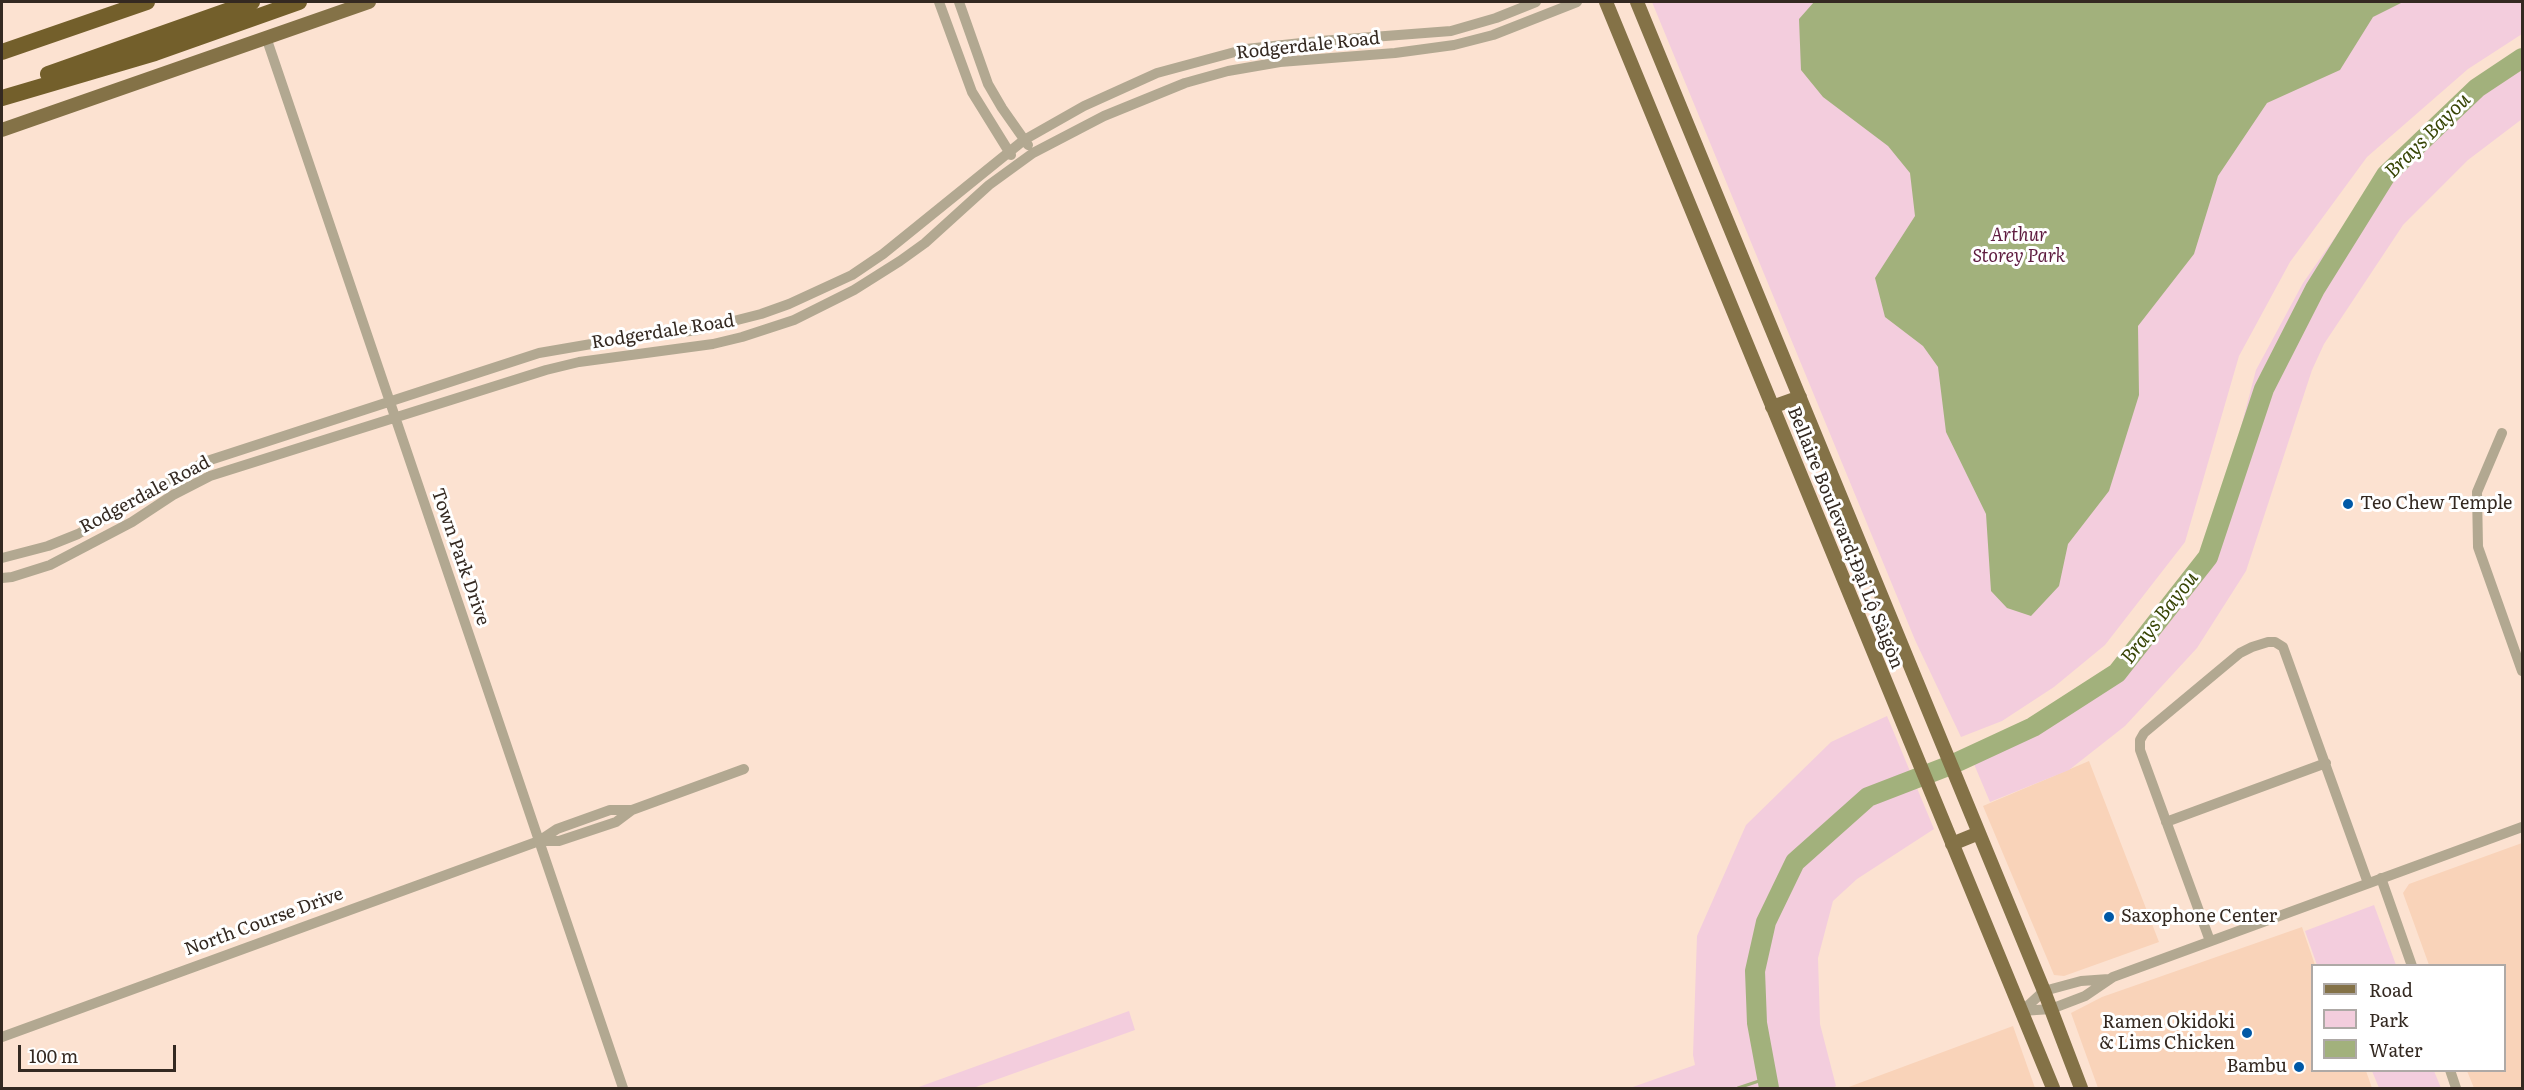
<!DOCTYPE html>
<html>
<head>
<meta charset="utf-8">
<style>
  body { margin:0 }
  #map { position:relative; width:2524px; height:1090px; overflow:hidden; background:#fce2d1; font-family:Literata,serif }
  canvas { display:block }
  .frame { position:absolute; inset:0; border:3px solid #342921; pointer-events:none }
  .legend { position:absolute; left:2311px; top:964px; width:195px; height:108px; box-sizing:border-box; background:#fff; border:2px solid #aea9a6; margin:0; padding:8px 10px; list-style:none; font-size:18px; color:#342921 }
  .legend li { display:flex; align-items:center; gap:12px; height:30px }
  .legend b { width:30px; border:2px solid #aea9a6 }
  .scale { position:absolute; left:18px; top:1045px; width:158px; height:27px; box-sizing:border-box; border:3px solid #342921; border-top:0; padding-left:8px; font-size:18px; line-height:21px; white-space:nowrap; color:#342921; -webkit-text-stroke:4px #fff; paint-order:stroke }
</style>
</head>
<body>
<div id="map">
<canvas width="2524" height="1090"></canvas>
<div class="frame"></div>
<ul class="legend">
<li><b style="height:8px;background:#847247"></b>Road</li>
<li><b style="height:16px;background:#f3cddd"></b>Park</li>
<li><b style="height:16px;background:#a2b17c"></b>Water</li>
</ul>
<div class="scale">100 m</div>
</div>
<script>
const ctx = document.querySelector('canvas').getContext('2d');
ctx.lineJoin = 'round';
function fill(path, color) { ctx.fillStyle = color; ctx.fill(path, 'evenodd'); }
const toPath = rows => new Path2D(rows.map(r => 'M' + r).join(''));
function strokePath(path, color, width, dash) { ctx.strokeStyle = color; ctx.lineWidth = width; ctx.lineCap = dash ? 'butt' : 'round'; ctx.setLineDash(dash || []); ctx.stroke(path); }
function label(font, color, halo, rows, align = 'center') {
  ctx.font = font + ' Literata,serif'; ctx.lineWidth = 6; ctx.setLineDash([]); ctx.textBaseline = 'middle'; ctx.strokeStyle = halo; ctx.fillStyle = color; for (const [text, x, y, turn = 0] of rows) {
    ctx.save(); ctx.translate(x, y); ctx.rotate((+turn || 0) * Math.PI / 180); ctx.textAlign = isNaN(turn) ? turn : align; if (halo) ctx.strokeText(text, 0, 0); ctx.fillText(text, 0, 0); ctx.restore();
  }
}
fill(toPath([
  [2089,761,2159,942,2064,976,2054,975,1983,806],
  [2522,843,2522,1088,2474,1088,2467,1071,2504,1070,2504,966,2429,965,2403,893,2409,884],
  [2302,927,2315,965,2312,966,2312,1070,2366,1071,2372,1088,2098,1088,2071,1013,2102,997],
  [2013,1026,2035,1088,1846,1088]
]), '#f9d3b9');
fill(toPath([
  [1652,2,2522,2,2522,34,2468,69,2367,157,2290,262,2239,356,2185,542,2105,645,2054,687,2002,721,1961,737,1915,640],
  [2522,54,2522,119,2468,160,2403,225,2324,344,2312,370,2246,571,2197,648,2125,726,2069,770,1990,802,1971,757,1994,749,2057,713,2112,668,2199,562,2219,510,2256,370,2303,283,2380,173,2474,86],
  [1887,716,1934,829,1857,879,1833,901,1818,958,1820,1024,1836,1086,1833,1088,1630,1088,1695,1065,1693,1055,1697,936,1746,825,1831,742],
  [2374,905,2396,965,2317,965,2305,931],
  [1129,1011,1135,1030,973,1088,916,1088],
  [2372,1071,2434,1071,2441,1088,2379,1088]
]), '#f3cddd');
fill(toPath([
  [1814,2,2403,2,2373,17,2340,70,2267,103,2218,176,2194,254,2138,326,2139,395,2109,491,2068,544,2059,586,2031,616,2007,608,1991,591,1986,514,1946,432,1938,367,1923,346,1885,317,1875,278,1915,216,1910,173,1888,146,1823,97,1801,70,1799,19]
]), '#a2b17c');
strokePath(toPath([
  [1738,1088,1765,1079]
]), '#a2b17c', 3);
strokePath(toPath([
  [1769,1088,1757,1023,1755,971,1766,922,1795,862,1868,797,1951,765,2033,727,2117,673,2208,557,2264,389,2315,289,2386,175,2477,88,2522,58]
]), '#a2b17c', 20);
strokePath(toPath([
  [939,2,972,92,1011,155],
  [959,2,988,84,1002,108,1028,145],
  [266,37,623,1088],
  [2502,433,2477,492,2478,547,2522,671],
  [2,558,48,546,78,534,204,462,539,353,603,342,698,330,761,314,789,304,852,275,883,254,1024,140,1084,106,1157,73,1246,49,1320,41,1451,31,1496,18,1536,2],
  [2,578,12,577,50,565,132,522,173,495,210,476,546,370,579,362,713,344,742,337,794,320,854,290,900,261,925,243,989,185,1033,153,1104,116,1185,83,1228,71,1280,62,1395,53,1454,45,1493,35,1577,2],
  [2166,822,2326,763],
  [539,841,559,841,616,822,632,810,744,769],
  [2381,878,2412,966],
  [2210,941,2140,750,2140,740,2144,733,2240,653,2252,647,2268,642,2275,642,2283,647,2368,883],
  [2022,1011,2051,1009,2085,996,2113,977,2522,827],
  [2022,1011,2044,991,2081,981,2109,979],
  [2,1037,539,841,557,829,610,810,632,810],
  [2450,1070,2456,1088]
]), '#b2a891', 10);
strokePath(toPath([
  [1606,2,2053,1088],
  [1637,2,2044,991,2081,1088],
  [2,130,369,2],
  [1772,407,1800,397],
  [1952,844,1979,833]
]), '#847247', 14);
strokePath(toPath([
  [2,52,147,2],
  [48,74,252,2],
  [2,98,155,53,299,2]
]), '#735f2b', 16);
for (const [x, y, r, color] of [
  [2348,504,6,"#0058a6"],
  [2109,917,6,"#0058a6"],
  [2247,1033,6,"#0058a6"],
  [2299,1067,6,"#0058a6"]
]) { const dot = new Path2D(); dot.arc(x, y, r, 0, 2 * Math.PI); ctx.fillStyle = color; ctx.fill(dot); strokePath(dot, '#fff', 2); }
label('18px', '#342921', '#fff', [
  ["Rodgerdale Road",1308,46,-6],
  ["Rodgerdale Road",663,332,-9],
  ["Rodgerdale Road",145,495,-28],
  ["Bellaire Boulevard;Đại Lộ Sàigòn",1845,538,68],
  ["Town Park Drive",460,557,71],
  ["North Course Drive",264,922,-20]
]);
label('italic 18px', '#5f1c40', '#fff', [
  ["Arthur",2019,236],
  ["Storey Park",2019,257]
]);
label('18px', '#342921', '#fff', [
  ["Teo Chew Temple",2360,504],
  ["Saxophone Center",2121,917],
  ["Ramen Okidoki",2235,1023,"right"],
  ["& Lims Chicken",2235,1044,"right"],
  ["Bambu",2287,1067,"right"]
], 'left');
label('italic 20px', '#384505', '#fff', [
  ["Brays Bayou",2428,136,-45],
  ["Brays Bayou",2160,618,-52]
]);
</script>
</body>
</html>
